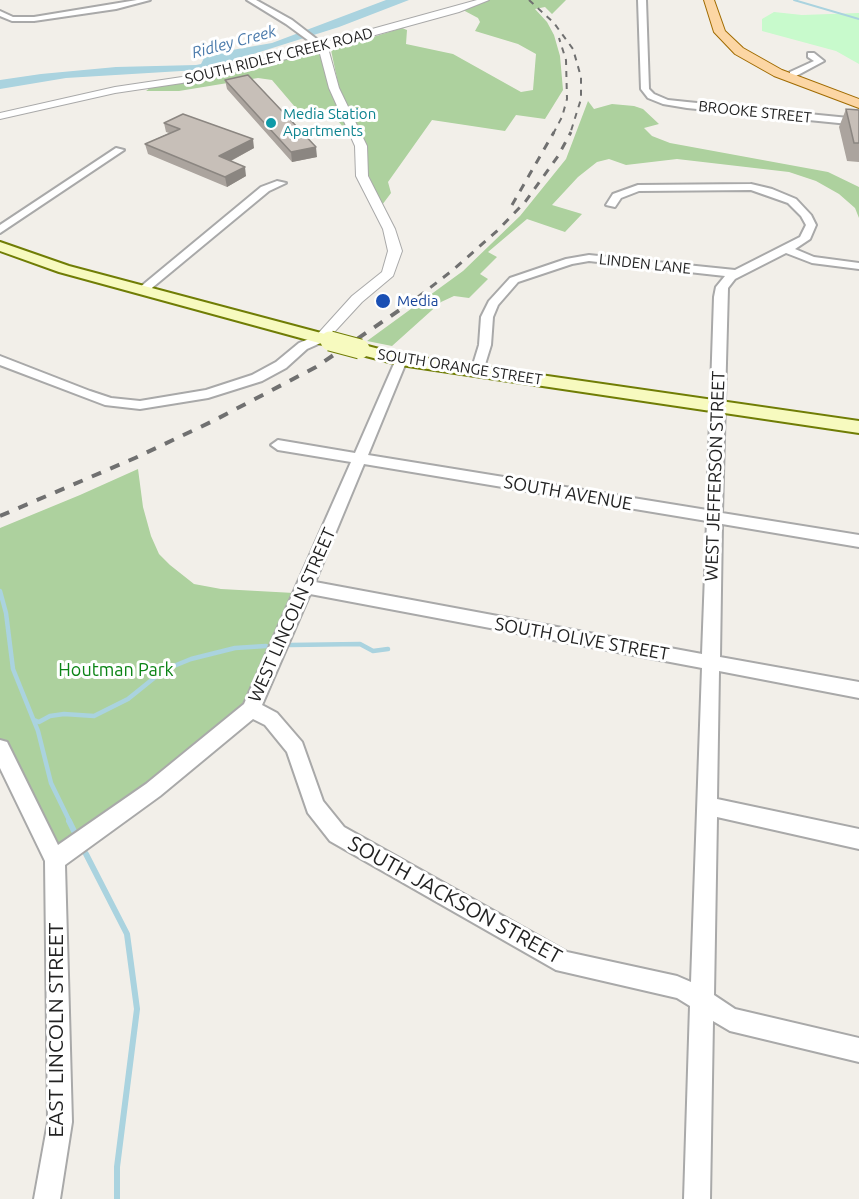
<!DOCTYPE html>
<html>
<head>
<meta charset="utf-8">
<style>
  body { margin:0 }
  canvas { display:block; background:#f2efe9 }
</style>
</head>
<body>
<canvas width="859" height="1199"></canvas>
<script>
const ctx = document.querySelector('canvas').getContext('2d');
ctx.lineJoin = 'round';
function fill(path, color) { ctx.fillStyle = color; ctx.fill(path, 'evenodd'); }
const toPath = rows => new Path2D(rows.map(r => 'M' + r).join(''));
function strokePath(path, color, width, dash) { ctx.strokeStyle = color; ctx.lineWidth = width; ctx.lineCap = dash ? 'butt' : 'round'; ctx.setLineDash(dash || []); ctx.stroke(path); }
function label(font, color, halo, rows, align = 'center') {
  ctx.font = font + ' Ubuntu,sans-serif'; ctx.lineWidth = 6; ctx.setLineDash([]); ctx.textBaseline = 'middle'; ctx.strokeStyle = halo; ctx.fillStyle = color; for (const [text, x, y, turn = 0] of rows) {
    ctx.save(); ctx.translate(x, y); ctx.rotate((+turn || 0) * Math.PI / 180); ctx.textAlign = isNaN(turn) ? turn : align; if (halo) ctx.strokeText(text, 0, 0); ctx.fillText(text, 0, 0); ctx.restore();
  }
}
fill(toPath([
  [489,0,566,0,552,14,545,7,535,9,547,22,554,35,560,56,563,90,545,119,516,115,505,131,432,120,388,182,391,193,382,205,368,174,366,144,339,88,331,50,402,28,407,30,406,44,453,54,521,92,533,90,536,54,518,44,475,31,480,22,478,18,463,10],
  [314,52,321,53,330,88,355,141,328,109,301,114,272,80,258,78,179,91,146,91,150,88,212,78],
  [588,101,594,109,612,104,634,106,643,109,659,124,644,128,652,136,670,143,828,172,859,187,859,218,855,208,839,194,816,181,789,172,677,159,626,165,609,159,597,162,578,177,552,205,582,214,565,232,527,219,488,252,497,257,480,274,488,279,469,298,454,296,441,302,392,346,367,341,463,271,520,216,566,159],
  [138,469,143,507,151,536,159,554,170,565,194,584,221,589,294,593,251,709,55,860,0,748,0,528,80,495]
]), '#add19e');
fill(toPath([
  [774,12,802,15,859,13,859,64,836,51,762,31,762,19]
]), '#c8facc');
fill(toPath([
  [386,0,409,0,339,27,212,67,198,70,66,78,0,89,0,80,41,74,116,67,196,65,201,64,204,58,215,53,272,43]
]), '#aad3df');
strokePath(toPath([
  [794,0,859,19]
]), '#aad3df', 2);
strokePath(toPath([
  [0,591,6,613,13,669,38,731,51,783,70,822],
  [290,645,360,644,373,651,388,649],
  [34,720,39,722,50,716,64,714,94,716,128,699,164,670,191,659,235,648,266,646]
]), '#aad3df', 4.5);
strokePath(toPath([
  [69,821,74,831],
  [86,854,127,934,137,1009,117,1167,117,1199]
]), '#aad3df', 6);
const minor = toPath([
  [137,0,150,0,116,9,34,21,12,21,0,16,0,11,13,17,34,17,137,0],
  [247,0,256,0,292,20,327,47,320,49,286,24,247,0],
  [638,0,646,0,649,89,654,94,668,100,687,102,859,119,859,125,687,108,663,104,648,98,641,89,638,0],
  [808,53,814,53,824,61,796,76,790,76,790,72,814,61,808,57,808,53],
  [116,148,124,150,0,233,0,225,116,148],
  [277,181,286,183,269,191,147,292,139,292,139,288,261,187,277,181],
  [751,184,772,189,796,199,811,215,816,225,810,239,795,249,814,257,859,263,859,269,812,263,786,253,735,279,728,288,722,513,859,535,859,547,722,524,720,657,859,682,859,698,719,671,717,799,859,829,859,849,717,817,714,995,735,1009,859,1038,859,1062,730,1031,713,1021,710,1199,684,1199,690,1006,677,998,556,970,330,841,308,813,287,752,265,725,253,719,160,796,65,865,72,1122,60,1199,34,1199,48,1122,45,861,0,768,0,740,7,742,58,845,146,784,244,704,351,462,278,450,271,445,278,440,355,453,397,357,401,356,407,360,368,455,707,510,714,297,716,287,725,276,589,261,572,264,518,282,498,305,493,317,491,345,483,371,477,375,471,371,479,345,481,317,489,301,510,278,566,259,589,255,735,270,800,237,806,225,801,216,788,203,751,190,639,191,621,198,615,207,606,205,613,194,638,185,751,184],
  [364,464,707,521,702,654,315,582,364,464],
  [310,594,702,668,691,982,677,976,567,952,344,827,323,801,302,742,277,713,262,705,310,594],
  [321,334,325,335,327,338,325,341,307,349,286,368,262,381,208,398,140,409,105,405,0,365,0,356,90,391,111,398,140,401,206,390,252,375,276,362,299,343,321,334]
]);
const tertiary = toPath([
  [477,0,489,0,459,12,328,48,339,88,367,146,368,176,395,229,402,251,393,276,362,302,326,341,316,341,314,338,352,296,382,272,388,251,383,229,356,176,355,146,329,88,319,50,250,69,182,83,115,93,0,119,0,113,115,87,182,77,249,63,477,0]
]);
const secondary = toPath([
  [0,242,69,266,336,337,338,341,336,345,330,346,59,272,0,251,0,242],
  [360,344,402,355,859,421,859,433,401,365,354,353,351,349,354,345,360,344]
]);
const primary = toPath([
  [704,0,714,0,725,31,743,48,782,70,859,99,859,108,774,76,735,54,714,32,704,0]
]);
strokePath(minor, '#a9a9a9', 4);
strokePath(tertiary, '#a9a9a9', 2);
strokePath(secondary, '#707d05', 4);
strokePath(primary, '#a06b00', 2);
fill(minor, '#fff');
fill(tertiary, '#fff');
fill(secondary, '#f7fabf');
fill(primary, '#fcd6a4');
strokePath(toPath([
  [529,0,554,23,573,49,581,77,581,99,570,134],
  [553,134,562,117,567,99,566,60,559,38]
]), '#707070', 2, [6, 6]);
strokePath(toPath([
  [512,205,554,132],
  [405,307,453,270,498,230,525,202,558,156,571,132]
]), '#707070', 3, [8, 8]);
strokePath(toPath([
  [0,516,135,458,213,421,316,367,407,305]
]), '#707070', 4, [10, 10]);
const secondaryBridge = toPath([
  [330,341,360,349]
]);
strokePath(secondaryBridge, '#707d05', 21, []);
strokePath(secondaryBridge, '#f7fabf', 19);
fill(toPath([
  [225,80,317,157,292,162,227,89],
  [846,109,859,110,859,162,847,161,839,127],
  [164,123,254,148,231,161,246,176,227,187,148,154,145,144,169,133,166,132]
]), '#aba49e');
fill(toPath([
  [253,139,254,148,221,166,219,156],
  [316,147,317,157,292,162,291,152],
  [245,167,246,176,227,187,225,177]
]), '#8b8681');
const building = toPath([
  [248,75,316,147,291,152,225,80,248,75],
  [846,109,859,110,859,143,854,143,846,109],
  [183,114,253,139,219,156,245,167,225,177,145,144,180,129,164,123,183,114]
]);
fill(building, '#c7bfb8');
strokePath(building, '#8b8681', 1.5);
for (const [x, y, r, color] of [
  [271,123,6,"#0f9aa8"],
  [383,301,8,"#1a4fb4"]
]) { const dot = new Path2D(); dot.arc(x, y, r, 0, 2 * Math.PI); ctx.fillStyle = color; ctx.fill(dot); strokePath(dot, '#fff', 2); }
label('15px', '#222', '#fff', [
  ["SOUTH RIDLEY CREEK ROAD",279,56,-14],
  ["BROOKE STREET",755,112,6],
  ["LINDEN LANE",645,264,6],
  ["SOUTH ORANGE STREET",460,367,9]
]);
label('15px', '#0d838f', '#fff', [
  ["Media Station",283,114],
  ["Apartments",283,131]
], 'left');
label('15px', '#164399', '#fff', [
  ["Media",397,301]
], 'left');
label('italic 16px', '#4a7aab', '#fff', [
  ["Ridley Creek",234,42,-15]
]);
label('18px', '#222', '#fff', [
  ["WEST JEFFERSON STREET",715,476,-88],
  ["SOUTH AVENUE",568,493,10],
  ["WEST LINCOLN STREET",292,615,-66],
  ["SOUTH OLIVE STREET",582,639,10]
]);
label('18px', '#0c8416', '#fff', [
  ["Houtman Park",116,670]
]);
label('21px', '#222', '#fff', [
  ["SOUTH JACKSON STREET",455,900,29],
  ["EAST LINCOLN STREET",56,1030,-90]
]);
</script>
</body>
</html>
